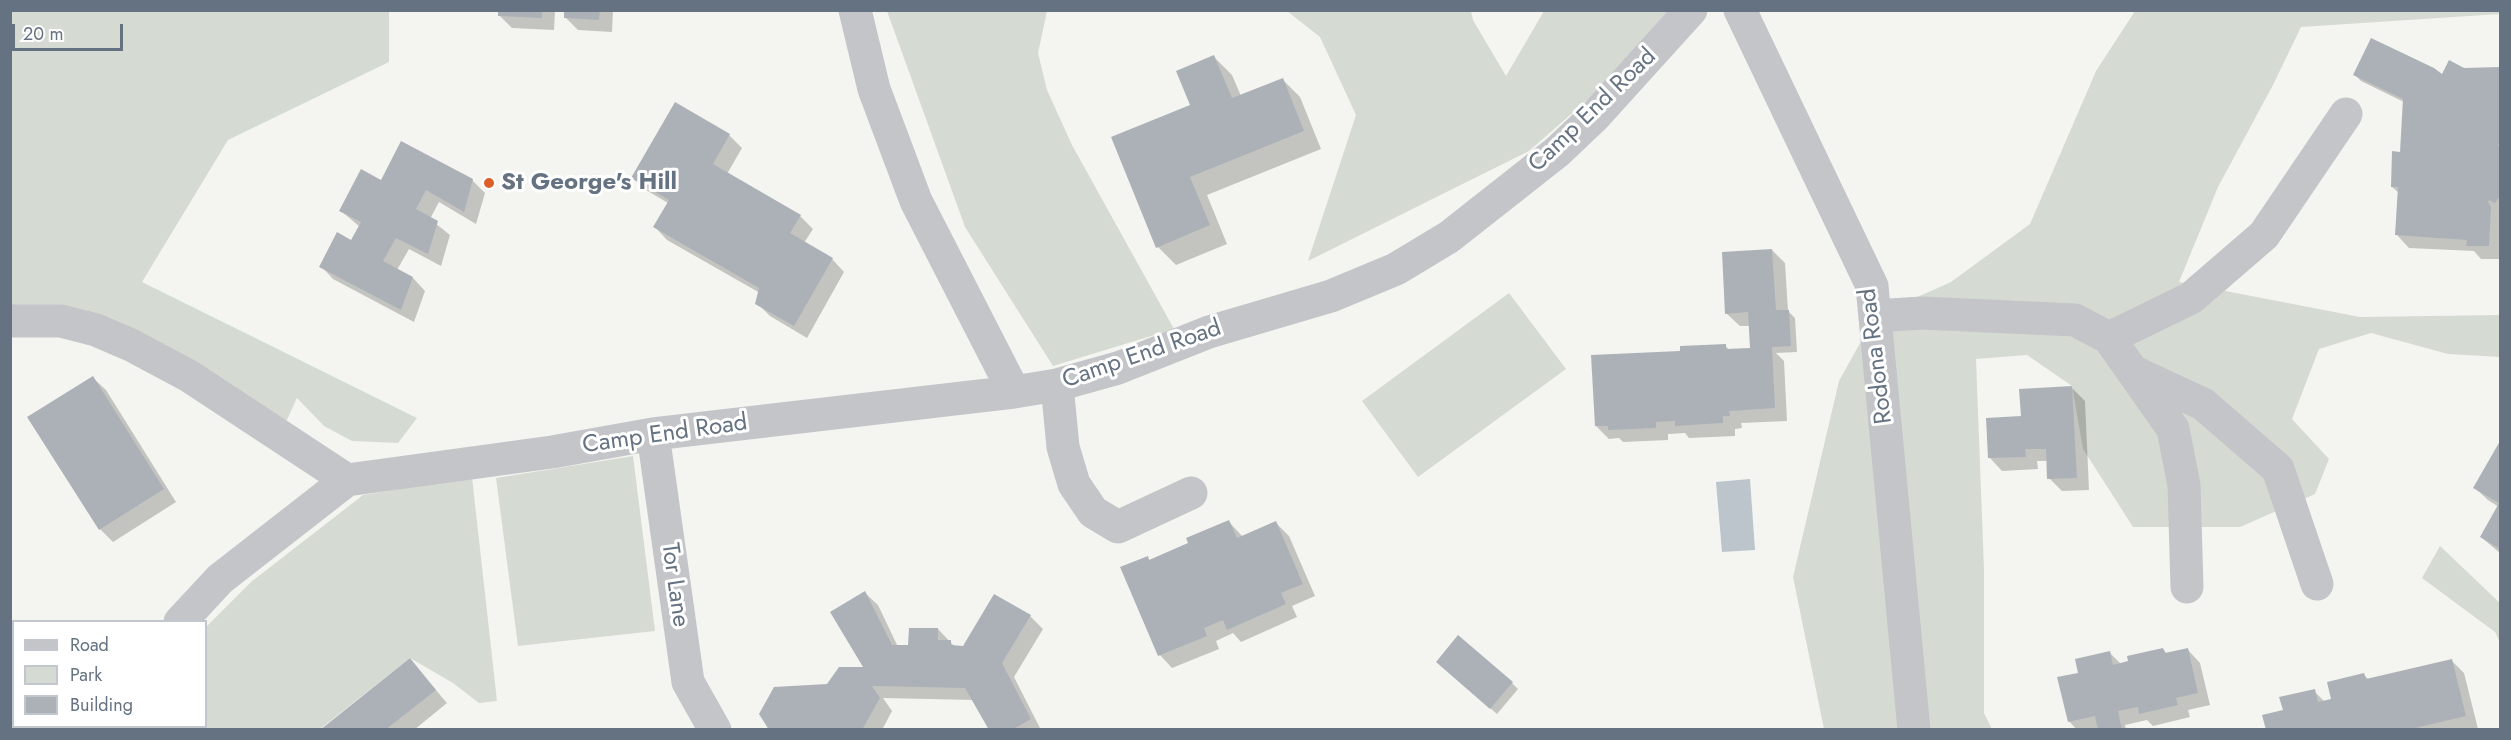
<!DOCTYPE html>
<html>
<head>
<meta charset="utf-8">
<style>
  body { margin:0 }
  #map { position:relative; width:2511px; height:740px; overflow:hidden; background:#f4f5f1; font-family:Jost,sans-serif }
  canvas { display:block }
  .frame { position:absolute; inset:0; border:12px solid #657281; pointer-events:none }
  .legend { position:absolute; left:12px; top:620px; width:195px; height:108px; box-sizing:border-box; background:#fff; border:2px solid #c1c7cd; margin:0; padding:8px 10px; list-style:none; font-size:18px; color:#657281 }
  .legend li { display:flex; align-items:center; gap:12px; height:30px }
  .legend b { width:30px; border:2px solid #c1c7cd }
  .scale { position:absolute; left:12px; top:24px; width:111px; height:27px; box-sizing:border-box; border:3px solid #657281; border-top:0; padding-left:8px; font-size:18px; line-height:21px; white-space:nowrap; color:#657281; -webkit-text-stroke:4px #fff; paint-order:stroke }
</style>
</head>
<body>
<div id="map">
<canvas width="2511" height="740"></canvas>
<div class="frame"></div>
<ul class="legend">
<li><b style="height:8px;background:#c3c5c9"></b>Road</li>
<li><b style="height:16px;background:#d5dbd2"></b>Park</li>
<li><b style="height:16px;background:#abb1b6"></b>Building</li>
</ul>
<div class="scale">20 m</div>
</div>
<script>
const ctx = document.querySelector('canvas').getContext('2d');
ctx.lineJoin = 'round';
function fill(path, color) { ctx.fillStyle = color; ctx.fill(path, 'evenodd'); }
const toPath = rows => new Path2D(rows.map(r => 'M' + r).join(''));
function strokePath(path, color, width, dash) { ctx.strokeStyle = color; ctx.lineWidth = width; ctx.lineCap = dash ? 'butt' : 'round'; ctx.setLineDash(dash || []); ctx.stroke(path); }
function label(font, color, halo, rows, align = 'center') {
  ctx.font = font + ' Jost,sans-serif'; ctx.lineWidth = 6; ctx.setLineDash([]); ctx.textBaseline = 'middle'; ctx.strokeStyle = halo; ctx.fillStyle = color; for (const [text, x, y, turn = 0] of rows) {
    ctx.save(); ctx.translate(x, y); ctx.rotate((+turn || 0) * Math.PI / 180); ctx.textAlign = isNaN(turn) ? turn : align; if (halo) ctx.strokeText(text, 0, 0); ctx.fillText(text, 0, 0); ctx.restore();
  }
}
fill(toPath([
  [11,11,389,11,389,62,228,140,142,282,417,418,398,443,352,441,324,426,297,398,279,437,130,345,11,321],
  [887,11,1047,11,1038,53,1047,90,1072,145,1174,329,1053,366,965,227],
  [1287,11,1471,11,1473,20,1506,76,1544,11,1672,11,1649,46,1529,151,1308,261,1356,115,1320,37],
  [2135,11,2500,11,2500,14,2301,27,2273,85,2218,187,2179,282,2360,317,2500,315,2500,357,2448,354,2371,333,2319,349,2292,419,2329,459,2315,494,2240,527,2133,527,2083,449,2072,386,2027,355,1976,359,1984,569,1984,713,1992,729,1824,729,1793,577,1839,381,1875,316,1951,282,2030,224,2096,71],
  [1509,293,1566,369,1418,477,1362,401],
  [633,456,655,631,518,646,496,478],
  [472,477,497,701,479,703,453,683,410,658,320,729,102,730,105,726,206,726,206,627,251,582,363,495],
  [2440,546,2500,603,2500,642,2495,632,2422,578]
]), '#d5dbd2');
fill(toPath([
  [1750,479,1755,550,1722,552,1716,482]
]), '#bbc5cb');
fill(toPath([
  [499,10,555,10,554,30,512,28,499,15],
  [565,10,613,10,612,32,578,30,565,17],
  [1214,57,1232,75,1241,96,1282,79,1300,97,1321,149,1207,195,1227,244,1176,265,1158,247,1192,105],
  [2464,69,2500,69,2500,259,2481,259,2474,251,2409,248,2397,235,2399,193,2392,187,2401,154,2404,102,2361,81,2355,75,2442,76],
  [675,104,729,135,742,148,727,174,800,216,813,229,804,243,832,259,844,272,807,338,770,316,757,303,760,293,667,240,655,227,668,203,646,190,633,178],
  [472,180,485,193,476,224,439,202,430,219,450,235,441,266,409,249,397,270,413,278,425,291,414,322,333,279,321,266,352,242,360,227,340,210,382,182],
  [1772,250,1785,263,1788,311,1795,318,1797,352,1776,353,1784,361,1787,421,1741,423,1742,428,1735,429,1735,436,1689,438,1685,433,1668,434,1668,440,1623,442,1619,438,1609,439,1596,426,1682,352,1725,345,1730,351,1752,349,1750,326,1740,326,1727,314],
  [93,378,106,390,176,502,113,542,100,529],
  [2072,388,2085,401,2089,490,2062,491,2049,478,2048,461,2037,461,2038,469,2002,471,1990,458],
  [2500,444,2500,553,2481,537,2499,507,2488,500,2475,488],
  [1229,522,1243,537,1276,523,1289,536,1315,596,1292,606,1297,617,1241,642,1233,633,1216,641,1219,649,1172,668,1160,655,1122,568,1147,558,1151,561,1190,544],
  [865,593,878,605,898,647,909,647,938,629,955,647,964,647,1030,616,1043,629,1014,677,1041,730,991,730,974,700,883,698,892,711,882,730,771,730,828,685,866,669],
  [2163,649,2167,654,2188,650,2200,663,2210,705,2188,710,2190,717,2153,726,2147,720,2125,725,2126,730,2077,730,2069,721,2080,674,2110,653,2121,664],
  [410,660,447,703,414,730,322,730],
  [2451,660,2464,673,2478,729,2267,730,2285,712,2314,691,2325,702,2333,700,2364,675,2369,680],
  [1444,668,1512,683,1518,689,1497,714]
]), '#0003');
fill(toPath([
  [498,10,542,10,542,18,498,16],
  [564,10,600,10,599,20,564,18],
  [2371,38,2434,68,2442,74,2449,60,2464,68,2500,67,2500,140,2498,145,2500,148,2500,196,2495,203,2489,200,2488,202,2491,207,2489,246,2466,246,2467,240,2395,235,2398,187,2391,187,2392,151,2400,152,2403,99,2353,75],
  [1214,55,1232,98,1283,78,1304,131,1190,177,1210,225,1156,248,1111,137,1190,105,1176,71],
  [675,102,730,134,713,164,801,215,790,233,833,258,794,326,755,304,759,288,653,227,669,200,631,178],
  [401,141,473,179,464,212,426,190,416,209,438,221,428,254,396,238,383,261,413,277,401,310,319,267,337,232,351,240,361,222,339,211,361,169,381,180],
  [1772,249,1776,310,1789,310,1791,346,1772,347,1775,408,1729,411,1730,416,1723,416,1723,423,1675,426,1675,421,1656,422,1656,428,1608,430,1608,426,1595,426,1591,355,1680,351,1680,346,1726,344,1726,349,1750,348,1748,312,1725,314,1722,252],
  [93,376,164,489,99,530,27,417],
  [2072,386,2077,478,2047,479,2046,449,2025,449,2026,457,1988,458,1986,418,2021,416,2019,389],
  [2500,441,2500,549,2480,537,2499,503,2473,488],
  [1229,520,1237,538,1276,521,1303,584,1281,593,1286,604,1227,630,1223,620,1204,628,1207,636,1158,656,1120,567,1148,556,1149,560,1188,543,1186,538],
  [865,591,892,645,908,645,909,628,938,628,938,640,951,640,951,645,963,646,994,594,1031,615,1002,663,1031,719,1012,730,989,730,965,688,872,686,880,698,862,730,769,730,759,714,774,687,827,684,839,667,863,667,830,612],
  [1458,635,1513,682,1490,709,1436,662],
  [2163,648,2165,653,2188,648,2198,693,2176,698,2178,705,2139,714,2138,707,2118,711,2122,730,2098,730,2095,716,2068,722,2057,677,2078,673,2075,659,2110,651,2113,665,2128,661,2127,656],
  [410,658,436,690,385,730,320,730],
  [2452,659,2466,716,2407,730,2266,730,2262,715,2283,710,2279,697,2315,689,2318,702,2331,699,2327,682,2364,673,2366,679]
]), '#abb1b6');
strokePath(toPath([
  [855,10,874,89,916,201,1014,392],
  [1740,10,1872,286,1914,730],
  [1875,316,1922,313,2075,320,2109,338,2173,429,2184,485,2187,587],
  [10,321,61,321,96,330,131,345,189,376,347,480],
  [2109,338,2191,298,2264,235,2346,114],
  [2134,372,2203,404,2278,469,2317,584],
  [1057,385,1063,447,1074,484,1093,512,1118,527,1191,493],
  [653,434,688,682,715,730],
  [180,622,220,579,347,480,552,452,653,434,1014,392,1057,385,1118,368,1209,332,1331,296,1396,269,1449,237,1557,152,1595,116,1691,10],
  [77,730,80,726]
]), '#c3c5c9', 33);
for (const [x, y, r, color] of [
  [489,183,6,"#dc5f29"]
]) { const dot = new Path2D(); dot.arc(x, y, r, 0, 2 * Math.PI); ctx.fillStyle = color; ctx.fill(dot); strokePath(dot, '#fff', 2); }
label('24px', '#657281', '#fff', [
  ["Camp End Road",1593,111,-44],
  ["Camp End Road",1142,355,-19],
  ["Rodona Road",1877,356,-97],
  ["Camp End Road",665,435,-8],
  ["Tor Lane",674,585,82]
]);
label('bold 24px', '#657281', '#fff', [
  ["St George's Hill",501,183]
], 'left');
</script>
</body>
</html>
